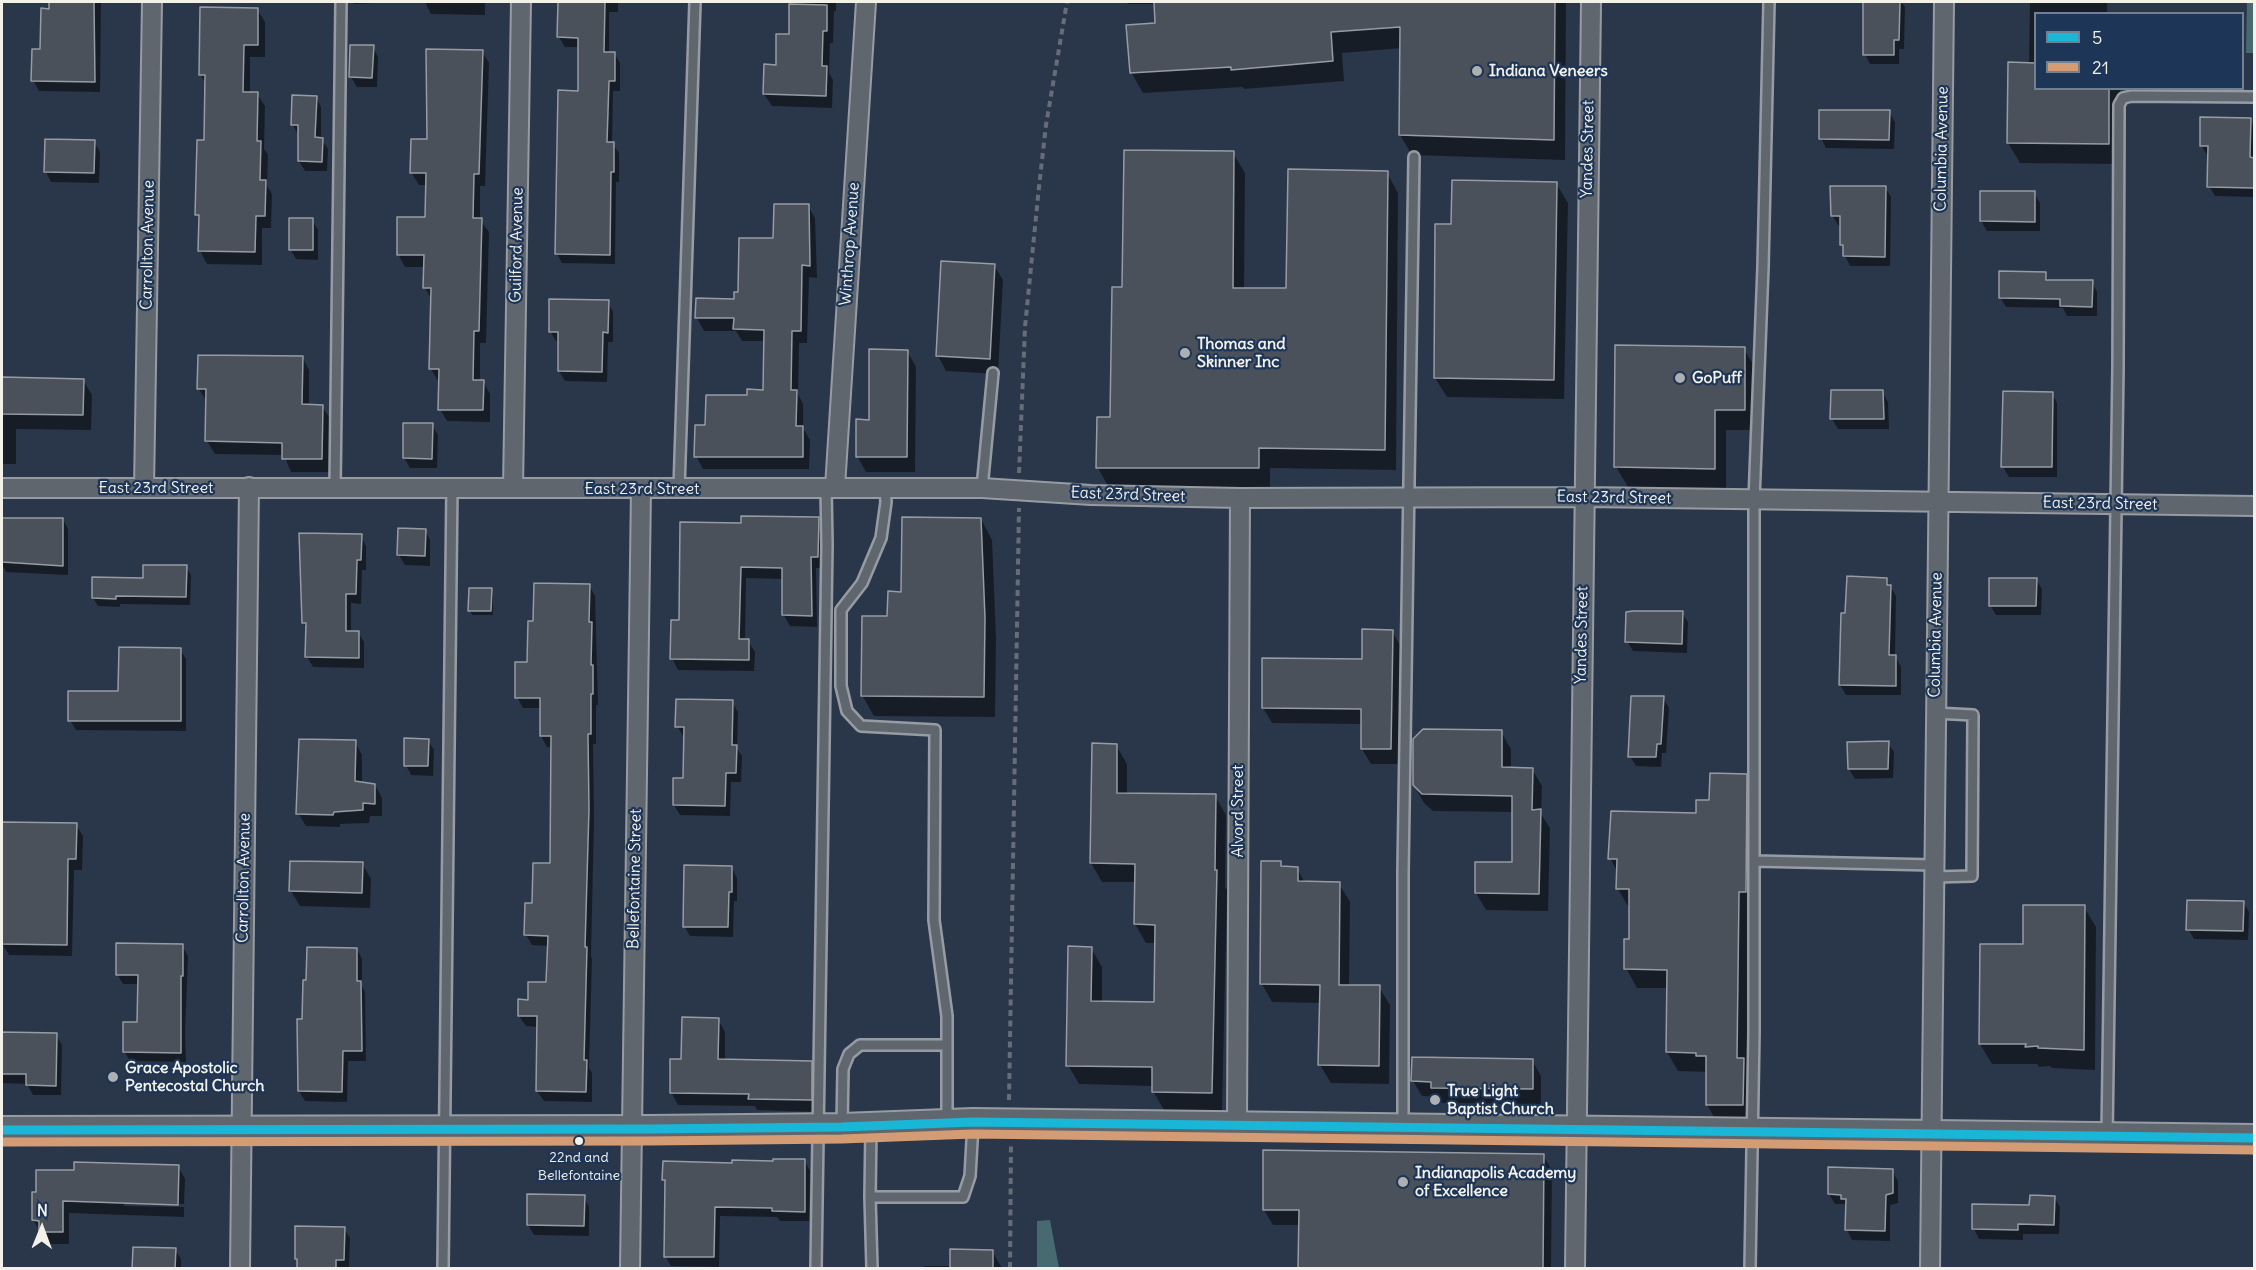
<!DOCTYPE html>
<html>
<head>
<meta charset="utf-8">
<style>
  body { margin:0 }
  #map { position:relative; width:2256px; height:1270px; overflow:hidden; background:#2a374a; font-family:Delius,sans-serif }
  canvas { display:block }
  .frame { position:absolute; inset:0; border:3px solid #f4f1e8; pointer-events:none }
  .legend { position:absolute; left:2034px; top:12px; width:210px; height:78px; box-sizing:border-box; background:#1d3557; border:2px solid #738091; margin:0; padding:8px 10px; list-style:none; font-size:18px; color:#f4f1e8 }
  .legend li { display:flex; align-items:center; gap:12px; height:30px }
  .legend b { width:30px; border:2px solid #738091 }
  .north { position:absolute; left:12px; top:1198px; width:60px; height:60px; -webkit-text-stroke:4px #1d3557; paint-order:stroke; rotate:1deg; font-size:16px; font-weight:700; line-height:24px; text-align:center; color:#f4f1e8 }
  .north::after { content:''; display:block; margin:auto; width:21px; height:27px; background:#f4f1e8; clip-path:polygon(50% 0,100% 100%,50% 72%,0 100%) }
</style>
</head>
<body>
<div id="map">
<canvas width="2256" height="1270"></canvas>
<div class="frame"></div>
<ul class="legend">
<li><b style="height:8px;background:#1ab6d8"></b>5</li>
<li><b style="height:8px;background:#d39c74"></b>21</li>
</ul>
<div class="north">N</div>
</div>
<script>
const ctx = document.querySelector('canvas').getContext('2d');
ctx.lineJoin = 'round';
function fill(path, color) { ctx.fillStyle = color; ctx.fill(path, 'evenodd'); }
const toPath = rows => new Path2D(rows.map(r => 'M' + r).join(''));
function strokePath(path, color, width, dash) { ctx.strokeStyle = color; ctx.lineWidth = width; ctx.lineCap = dash ? 'butt' : 'round'; ctx.setLineDash(dash || []); ctx.stroke(path); }
function label(font, color, halo, rows, align = 'center') {
  ctx.font = font + ' Delius,sans-serif'; ctx.lineWidth = 4.5; ctx.setLineDash([]); ctx.textBaseline = 'middle'; ctx.strokeStyle = halo; ctx.fillStyle = color; for (const [text, x, y, turn = 0] of rows) {
    ctx.save(); ctx.translate(x, y); ctx.rotate((+turn || 0) * Math.PI / 180); ctx.textAlign = isNaN(turn) ? turn : align; if (halo) ctx.strokeText(text, 0, 0); ctx.fillText(text, 0, 0); ctx.restore();
  }
}
fill(toPath([
  [2247,2,2254,2,2254,53,2246,53],
  [1050,1220,1059,1268,1037,1268,1037,1221]
]), '#476a70');
fill(toPath([
  [51,2,101,2,100,92,39,91,33,80,42,50],
  [353,2,375,2,375,3,354,4],
  [425,2,485,2,485,15,431,14],
  [559,2,618,2,618,12,609,12,609,53,614,53,620,63,620,91,613,91,612,143,619,153,619,182,616,182,615,264,562,263,557,254,579,92,580,47,565,47,559,37],
  [791,2,836,2,836,11,834,11,833,43,830,43,829,73,833,80,832,108,772,106,764,94,790,35],
  [1127,2,1566,2,1565,160,1412,155,1400,135,1402,48,1342,53,1344,81,1244,89,1243,87,1143,93,1131,72,1156,24,1156,4,1128,4],
  [1865,2,1901,2,1905,7,1904,49,1899,49,1899,64,1870,64,1865,54],
  [2030,2,2107,2,2107,14,2036,14,2036,88,2120,88,2120,164,2020,163,2008,143,2029,64],
  [257,9,265,22,265,57,250,57,250,94,257,94,265,106,264,149,268,155,267,186,272,194,271,228,262,228,262,265,207,264,200,251,200,220,197,214,205,141,206,85,201,75],
  [373,47,378,57,377,87,357,87,351,77],
  [482,51,489,63,485,186,480,186,480,220,489,232,486,343,480,343,480,381,483,381,490,394,490,422,447,421,440,409,440,381,438,381,431,369,432,300,425,288,425,267,405,267,398,254,427,219,427,185,419,185,411,172],
  [316,97,321,107,321,139,328,149,327,171,305,171,299,161,298,135,293,125],
  [1889,112,1895,122,1894,149,1826,148,1821,138],
  [2250,119,2254,127,2254,197,2215,196,2209,186,2209,155,2207,155,2201,145],
  [94,142,100,152,99,183,51,182,46,172],
  [1233,153,1245,173,1244,289,1287,290,1387,173,1398,193,1396,470,1270,468,1270,488,1109,488,1098,468,1112,419,1123,289],
  [1556,183,1568,203,1564,399,1447,397,1435,378],
  [1885,187,1891,197,1890,266,1850,266,1845,256,1842,245,1842,226,1838,225,1832,215],
  [2034,193,2040,203,2040,231,1987,231,1981,221],
  [808,206,815,218,817,278,809,277,807,343,799,343,798,394,803,404,803,428,810,440,809,469,703,469,696,456,707,427,749,397,764,391,765,341,742,341,736,331,704,331,697,318,697,300,736,300,775,240],
  [312,220,318,230,318,260,296,259,290,249],
  [994,265,1003,280,998,374,946,371,938,356],
  [2045,273,2049,281,2092,282,2097,292,2097,316,2067,316,2063,308,2006,307,2000,297],
  [608,302,613,312,613,342,608,342,607,382,565,381,559,371,560,341,556,341,550,331],
  [1617,347,1744,349,1756,369,1756,430,1726,430,1726,489,1628,487,1616,467],
  [907,351,916,367,915,472,866,472,857,456,870,421],
  [302,357,309,370,309,406,322,406,330,419,329,472,291,472,284,455,215,454,207,441,207,402,199,389],
  [2,379,83,380,92,395,91,430,16,429,16,464,2,464],
  [1882,392,1888,402,1889,429,1838,429,1832,419],
  [2052,393,2057,403,2057,477,2009,477,2003,467],
  [432,425,438,435,437,468,410,468,404,458],
  [818,518,825,530,824,568,816,568,817,627,790,626,783,614,784,579,746,578,745,641,748,641,755,652,754,671,678,670,672,658,680,622,742,525],
  [63,519,68,529,68,575,6,572,2,564,2,520],
  [981,519,992,540,996,639,995,717,874,716,862,695,889,618,903,593],
  [425,530,430,540,430,566,405,565,399,555],
  [361,536,366,546,366,570,362,570,361,604,351,603,351,632,358,632,364,642,364,668,313,667,307,657,307,630,303,622],
  [186,567,191,575,190,605,120,604,120,607,98,606,93,598],
  [1886,579,1896,596,1895,656,1901,667,1901,695,1846,695,1840,685,1847,614],
  [2036,579,2042,589,2041,615,1996,615,1990,605],
  [589,585,595,596,598,705,596,705,596,744,593,744,594,821,591,956,592,959,589,1068,592,1073,592,1102,544,1101,537,1091,538,1027,526,1026,519,1016,530,1001,548,984,549,946,532,945,526,935,533,905,551,864,552,747,547,747,541,736,541,708,523,708,517,697,528,664,534,622],
  [491,590,493,594,493,615,472,615,470,611],
  [1682,613,1688,622,1687,653,1633,651,1627,641],
  [1392,631,1401,647,1399,764,1371,764,1362,749,1363,724,1272,723,1263,708,1363,661],
  [180,649,186,659,186,731,76,730,70,720,120,692],
  [1663,698,1669,708,1666,753,1662,753,1661,767,1636,766,1630,756],
  [732,702,738,712,737,749,742,756,741,782,731,782,730,816,680,815,674,805,684,780,685,736,683,736,677,726],
  [1501,732,1511,749,1511,769,1532,769,1542,786,1541,814,1550,828,1548,911,1486,910,1476,893,1514,864,1513,812,1433,811,1424,803,1414,785],
  [428,740,434,750,433,776,411,775,406,765],
  [355,742,362,755,362,784,375,785,382,798,382,816,370,816,369,823,340,824,340,827,306,826,298,813],
  [1888,743,1894,752,1893,778,1855,779,1849,769],
  [1116,745,1127,764,1127,795,1215,796,1226,815,1225,887,1227,890,1222,1111,1164,1110,1153,1091,1153,1086,1079,1084,1068,1065,1091,948,1102,967,1102,1003,1155,1004,1156,943,1146,943,1135,924,1136,882,1102,882,1091,863],
  [1746,775,1758,795,1750,911,1748,1068,1754,1079,1753,1124,1718,1124,1707,1105,1708,1072,1678,1071,1667,1052,1668,988,1637,988,1626,968,1631,940,1631,908,1629,908,1618,889,1618,873,1610,858,1698,815,1711,802],
  [2,824,76,825,83,836,82,870,74,870,72,956,9,955,2,943,3,868,2,868],
  [291,862,362,863,371,879,370,908,300,906,291,891],
  [1280,862,1283,868,1297,868,1305,883,1339,884,1350,902,1349,986,1379,987,1390,1005,1389,1084,1331,1083,1320,1065,1321,1003,1272,1002,1262,984],
  [732,868,737,878,737,901,734,901,733,937,690,936,684,926],
  [2243,902,2249,912,2248,940,2194,939,2188,929],
  [2084,907,2096,927,2095,1070,2052,1068,2050,1066,2039,1067,2037,1064,1992,1064,1980,1044,2024,946],
  [182,946,188,956,185,1032,186,1062,130,1061,124,1051,139,1024,140,984,123,984,117,974],
  [357,949,362,959,362,986,365,992,366,1061,348,1061,347,1102,305,1101,299,1091,304,1020],
  [718,1019,725,1032,725,1061,812,1062,819,1075,818,1112,757,1110,755,1106,678,1105,671,1092,682,1061],
  [2,1031,14,1032,16,1034,56,1035,62,1045,61,1095,33,1095,27,1084,2,1083],
  [1532,1060,1541,1076,1541,1104,1441,1103,1437,1097,1422,1096,1413,1081],
  [1543,1155,1552,1171,1551,1268,1299,1268,1300,1225,1273,1225,1264,1210],
  [805,1161,810,1171,809,1221,780,1221,777,1217,720,1216,719,1267,671,1266,665,1256,667,1185,664,1180,733,1164],
  [178,1166,185,1179,184,1204,124,1203,124,1206,184,1207,184,1217,69,1213,69,1244,48,1244,33,1220,75,1172],
  [1892,1171,1898,1181,1898,1203,1890,1205,1890,1241,1852,1240,1847,1230,1847,1207,1846,1204,1835,1204,1829,1194],
  [584,1197,589,1207,589,1236,534,1235,528,1225],
  [2054,1197,2060,1207,2059,1234,2023,1234,2023,1240,1979,1239,1974,1229],
  [344,1228,350,1238,349,1268,298,1268],
  [175,1250,181,1259,181,1268,134,1268],
  [992,1251,1002,1268,924,1268,924,1266,952,1266]
]), '#0007');
const building = toPath([
  [49,2,94,2,95,82,31,81,32,49,40,49,41,8,49,9,49,2],
  [558,2,605,2,604,52,615,52,615,81,609,81,607,142,614,142,614,172,611,172,610,255,555,254,558,90,578,91,578,38,557,37,558,2],
  [1154,2,1555,2,1554,140,1399,135,1400,27,1331,32,1333,61,1231,70,1231,67,1130,73,1126,25,1155,23,1154,2],
  [1863,2,1900,2,1899,40,1894,40,1894,55,1863,55,1863,2],
  [789,4,827,5,827,31,823,31,822,66,827,66,826,96,763,94,764,64,776,65,776,34,789,34,789,4],
  [200,7,258,8,258,45,244,45,243,92,258,92,257,141,261,141,260,180,266,180,265,216,256,216,255,252,198,251,199,215,195,215,197,140,204,140,205,75,199,75,200,7],
  [350,45,374,45,372,78,349,77,350,45],
  [426,49,483,50,479,174,474,174,473,218,482,218,479,331,474,331,473,380,484,380,483,410,438,410,439,369,429,369,431,288,423,288,424,255,397,255,397,217,425,217,426,173,410,173,411,139,427,139,426,49],
  [2008,62,2036,63,2036,88,2109,88,2109,144,2007,143,2008,62],
  [292,95,317,96,315,137,323,138,322,162,298,161,298,125,291,125,292,95],
  [1819,110,1890,110,1889,140,1819,139,1819,110],
  [2200,117,2251,118,2250,157,2254,158,2254,188,2207,187,2208,146,2200,146,2200,117],
  [45,139,95,140,94,173,44,172,45,139],
  [1124,150,1234,151,1233,288,1286,288,1288,169,1388,171,1385,450,1259,448,1259,468,1096,468,1097,417,1110,417,1112,287,1122,287,1124,150],
  [1452,180,1557,182,1554,380,1434,378,1435,224,1451,224,1452,180],
  [1830,186,1886,186,1885,257,1843,256,1843,245,1840,245,1840,216,1831,216,1830,186],
  [1980,191,2035,191,2035,222,1980,221,1980,191],
  [774,204,809,204,810,266,802,265,801,331,792,331,791,390,797,390,796,426,803,426,803,457,694,457,695,425,705,425,706,395,747,395,747,389,763,390,764,330,733,329,734,318,695,318,696,298,734,299,734,292,738,292,739,238,773,238,774,204],
  [289,218,313,218,313,250,289,250,289,218],
  [941,261,995,264,990,359,936,356,941,261],
  [1999,271,2046,272,2046,280,2093,280,2092,307,2060,306,2060,299,1999,298,1999,271],
  [549,299,609,300,608,333,603,332,602,372,558,371,558,332,549,332,549,299],
  [1615,345,1745,347,1745,410,1715,410,1715,469,1614,467,1615,345],
  [869,349,908,350,907,457,856,457,856,419,869,420,869,349],
  [198,355,303,356,302,404,323,405,322,459,282,459,282,443,205,441,206,389,197,389,198,355],
  [2,377,84,379,83,415,2,414,2,377],
  [1831,390,1883,390,1884,419,1830,419,1831,390],
  [2003,391,2053,392,2052,467,2001,467,2003,391],
  [403,423,433,423,432,459,403,458,403,423],
  [741,516,819,517,818,557,811,557,812,616,782,615,782,568,741,567,739,639,749,639,749,660,670,659,671,620,679,620,680,522,741,523,741,516],
  [902,517,981,518,985,618,984,697,861,696,862,616,887,616,888,591,901,592,902,517],
  [2,518,63,518,63,566,2,562,2,518],
  [398,528,426,529,425,556,397,555,398,528],
  [299,533,362,534,361,560,357,560,356,594,346,594,346,631,359,631,359,658,305,657,306,623,302,623,299,533],
  [143,565,187,565,186,597,116,596,116,599,92,598,92,577,143,578,143,565],
  [1847,576,1887,578,1887,585,1891,585,1889,655,1896,655,1896,686,1839,685,1841,613,1845,613,1847,576],
  [1989,578,2037,578,2036,606,1989,606,1989,578],
  [534,583,590,584,589,622,592,622,591,665,593,665,593,694,591,694,591,734,588,734,589,809,585,947,587,947,584,1060,587,1060,586,1092,536,1091,537,1016,518,1016,518,999,528,1000,528,982,546,982,548,936,524,935,525,903,532,903,533,863,550,863,551,736,540,736,540,698,515,698,515,662,527,662,528,621,533,621,534,583],
  [469,588,492,588,491,611,468,611,469,588],
  [1633,611,1683,611,1682,644,1625,642,1626,612,1633,611],
  [1362,629,1393,630,1391,749,1361,749,1361,709,1262,708,1262,658,1362,659,1362,629],
  [119,647,181,648,181,721,68,721,68,691,118,691,119,647],
  [1631,696,1664,696,1661,744,1657,744,1656,757,1628,757,1631,696],
  [676,699,733,700,732,745,737,745,736,773,726,773,725,806,673,805,673,778,683,778,684,727,675,727,676,699],
  [1423,729,1502,730,1502,767,1533,768,1532,810,1541,809,1539,894,1475,893,1475,862,1512,862,1512,796,1422,794,1413,785,1413,739,1423,729],
  [404,738,429,739,428,766,404,766,404,738],
  [299,739,356,740,355,781,375,784,375,804,363,803,363,810,334,812,333,815,296,814,299,739],
  [1889,741,1888,769,1848,769,1847,742,1889,741],
  [1092,743,1117,744,1117,793,1216,794,1215,870,1217,870,1212,1093,1152,1092,1152,1067,1066,1066,1068,946,1092,947,1091,1001,1154,1002,1155,925,1134,924,1135,864,1090,863,1092,743],
  [1710,773,1747,774,1746,892,1739,892,1737,1058,1744,1058,1743,1105,1706,1105,1706,1056,1696,1056,1696,1053,1666,1052,1667,970,1624,969,1624,939,1629,939,1629,889,1616,889,1617,859,1608,859,1611,811,1696,813,1696,800,1709,800,1710,773],
  [2,822,77,823,76,859,68,859,67,945,2,944,2,822],
  [290,861,363,862,362,893,289,891,290,861],
  [1261,861,1281,861,1281,866,1298,867,1298,881,1340,882,1339,985,1380,985,1379,1066,1318,1065,1320,985,1260,984,1261,861],
  [684,865,732,866,732,892,729,892,728,927,683,927,684,865],
  [2187,900,2244,901,2243,931,2186,930,2187,900],
  [2023,905,2085,905,2084,1050,2038,1048,2038,1046,2025,1047,2026,1044,1979,1044,1980,944,2023,944,2023,905],
  [116,943,183,944,183,976,181,976,181,1053,123,1052,123,1022,137,1022,138,975,116,975,116,943],
  [307,947,357,948,357,981,361,981,362,1051,343,1051,342,1092,298,1091,297,1019,302,1019,303,980,306,980,307,947],
  [682,1017,719,1018,718,1059,812,1061,812,1100,748,1099,749,1094,670,1093,670,1059,681,1059,682,1017],
  [2,1032,57,1033,56,1086,26,1085,26,1074,2,1074,2,1032],
  [1412,1057,1533,1059,1533,1089,1431,1088,1431,1082,1411,1081,1412,1057],
  [1263,1150,1544,1154,1543,1269,1298,1269,1299,1210,1263,1210,1263,1150],
  [773,1159,805,1159,805,1212,772,1211,772,1208,715,1207,714,1257,664,1257,665,1180,662,1180,663,1161,732,1163,732,1160,773,1161,773,1159],
  [74,1162,179,1165,178,1205,63,1201,63,1232,39,1232,39,1221,32,1220,32,1192,36,1192,36,1170,74,1170,74,1162],
  [1828,1167,1893,1169,1893,1193,1886,1195,1885,1231,1845,1230,1846,1199,1841,1199,1841,1195,1828,1194,1828,1167],
  [527,1194,585,1195,584,1226,527,1225,527,1194],
  [2030,1195,2055,1196,2054,1225,2018,1224,2018,1230,1972,1229,1972,1204,2029,1205,2030,1195],
  [295,1226,345,1227,344,1260,336,1260,336,1269,297,1269,297,1259,295,1259,295,1226],
  [133,1247,176,1248,175,1269,132,1269,133,1247],
  [950,1249,993,1250,993,1269,950,1269,950,1249]
]);
fill(building, '#4a515b');
strokePath(building, '#979ca3', 1.5);
const service = toPath([
  [335,487,341,2],
  [885,487,886,502,881,538,862,583,841,610,841,686,847,711,861,726,935,730,934,920,947,1016,947,1120],
  [982,488,993,373],
  [679,489,695,2],
  [1754,861,1934,865],
  [1934,877,1972,876,1973,715,1935,713],
  [1403,1125,1403,872,1414,157],
  [842,1126,843,1069,849,1054,860,1045,947,1045],
  [2107,1136,2118,368,2119,105,2123,98,2132,96,2254,97],
  [870,1197,871,1127],
  [443,1268,452,487],
  [816,1268,827,545,826,487],
  [872,1268,870,1197,963,1197,970,1176,973,1124],
  [1750,1268,1754,1032,1754,500,1763,267,1769,2]
]);
const minor = toPath([
  [835,487,866,2],
  [2,488,982,488,1091,495,1240,498,1584,497,2254,506],
  [144,488,152,2],
  [513,488,521,2],
  [1237,1125,1240,498],
  [240,1268,249,487],
  [630,1268,641,490],
  [1575,1268,1591,2],
  [1930,1268,1944,2]
]);
const secondary = toPath([
  [2,1130,649,1129,842,1127,973,1122,2254,1138]
]);
strokePath(service, '#979ca3', 14);
strokePath(minor, '#979ca3', 22);
strokePath(secondary, '#979ca3', 30);
strokePath(toPath([
  [1019,473,1025,327,1039,187,1046,125,1067,2],
  [1009,1100,1019,508],
  [1010,1268,1011,1143]
]), '#666d76', 4, [6, 4.5]);
strokePath(service, '#60666e', 9);
strokePath(minor, '#60666e', 18);
strokePath(secondary, '#60666e', 26);
strokePath(toPath([
  [2,1130,649,1129,842,1127,973,1122,2254,1138]
]), '#1ab6d8', 9);
strokePath(toPath([
  [2,1142,649,1141,842,1139,973,1134,2254,1150]
]), '#d39c74', 9);
for (const [x, y, r, color] of [
  [1477,71,6,"#adb0b1"],
  [1185,353,6,"#adb0b1"],
  [1680,378,6,"#adb0b1"],
  [113,1077,6,"#adb0b1"],
  [1435,1100,6,"#adb0b1"],
  [579,1141,5,"#f4f1e8"],
  [1403,1182,6,"#adb0b1"]
]) { const dot = new Path2D(); dot.arc(x, y, r, 0, 2 * Math.PI); ctx.fillStyle = color; ctx.fill(dot); strokePath(dot, '#1d3557', 2); }
label('14px', '#f4f1e8', '#1d3557', [
  ["22nd and",579,1158],
  ["Bellefontaine",579,1176]
]);
label('bold 16px', '#f4f1e8', '#1d3557', [
  ["Indiana Veneers",1489,71],
  ["Thomas and",1197,344],
  ["Skinner Inc",1197,362],
  ["GoPuff",1692,378],
  ["Grace Apostolic",125,1068],
  ["Pentecostal Church",125,1086],
  ["True Light",1447,1091],
  ["Baptist Church",1447,1109],
  ["Indianapolis Academy",1415,1173],
  ["of Excellence",1415,1191]
], 'left');
label('16px', '#f4f1e8', '#1d3557', [
  ["Yandes Street",1588,149,-89],
  ["Columbia Avenue",1942,149,-89],
  ["Winthrop Avenue",850,244,-86],
  ["Carrollton Avenue",148,245,-89],
  ["Guilford Avenue",517,245,-89],
  ["East 23rd Street",156,488],
  ["East 23rd Street",642,489],
  ["East 23rd Street",1128,495,2],
  ["East 23rd Street",1614,498,1],
  ["East 23rd Street",2100,504,1],
  ["Yandes Street",1582,635,-89],
  ["Columbia Avenue",1936,635,-89],
  ["Alvord Street",1238,811,-90],
  ["Carrollton Avenue",244,878,-89],
  ["Bellefontaine Street",635,879,-89]
]);
</script>
</body>
</html>
